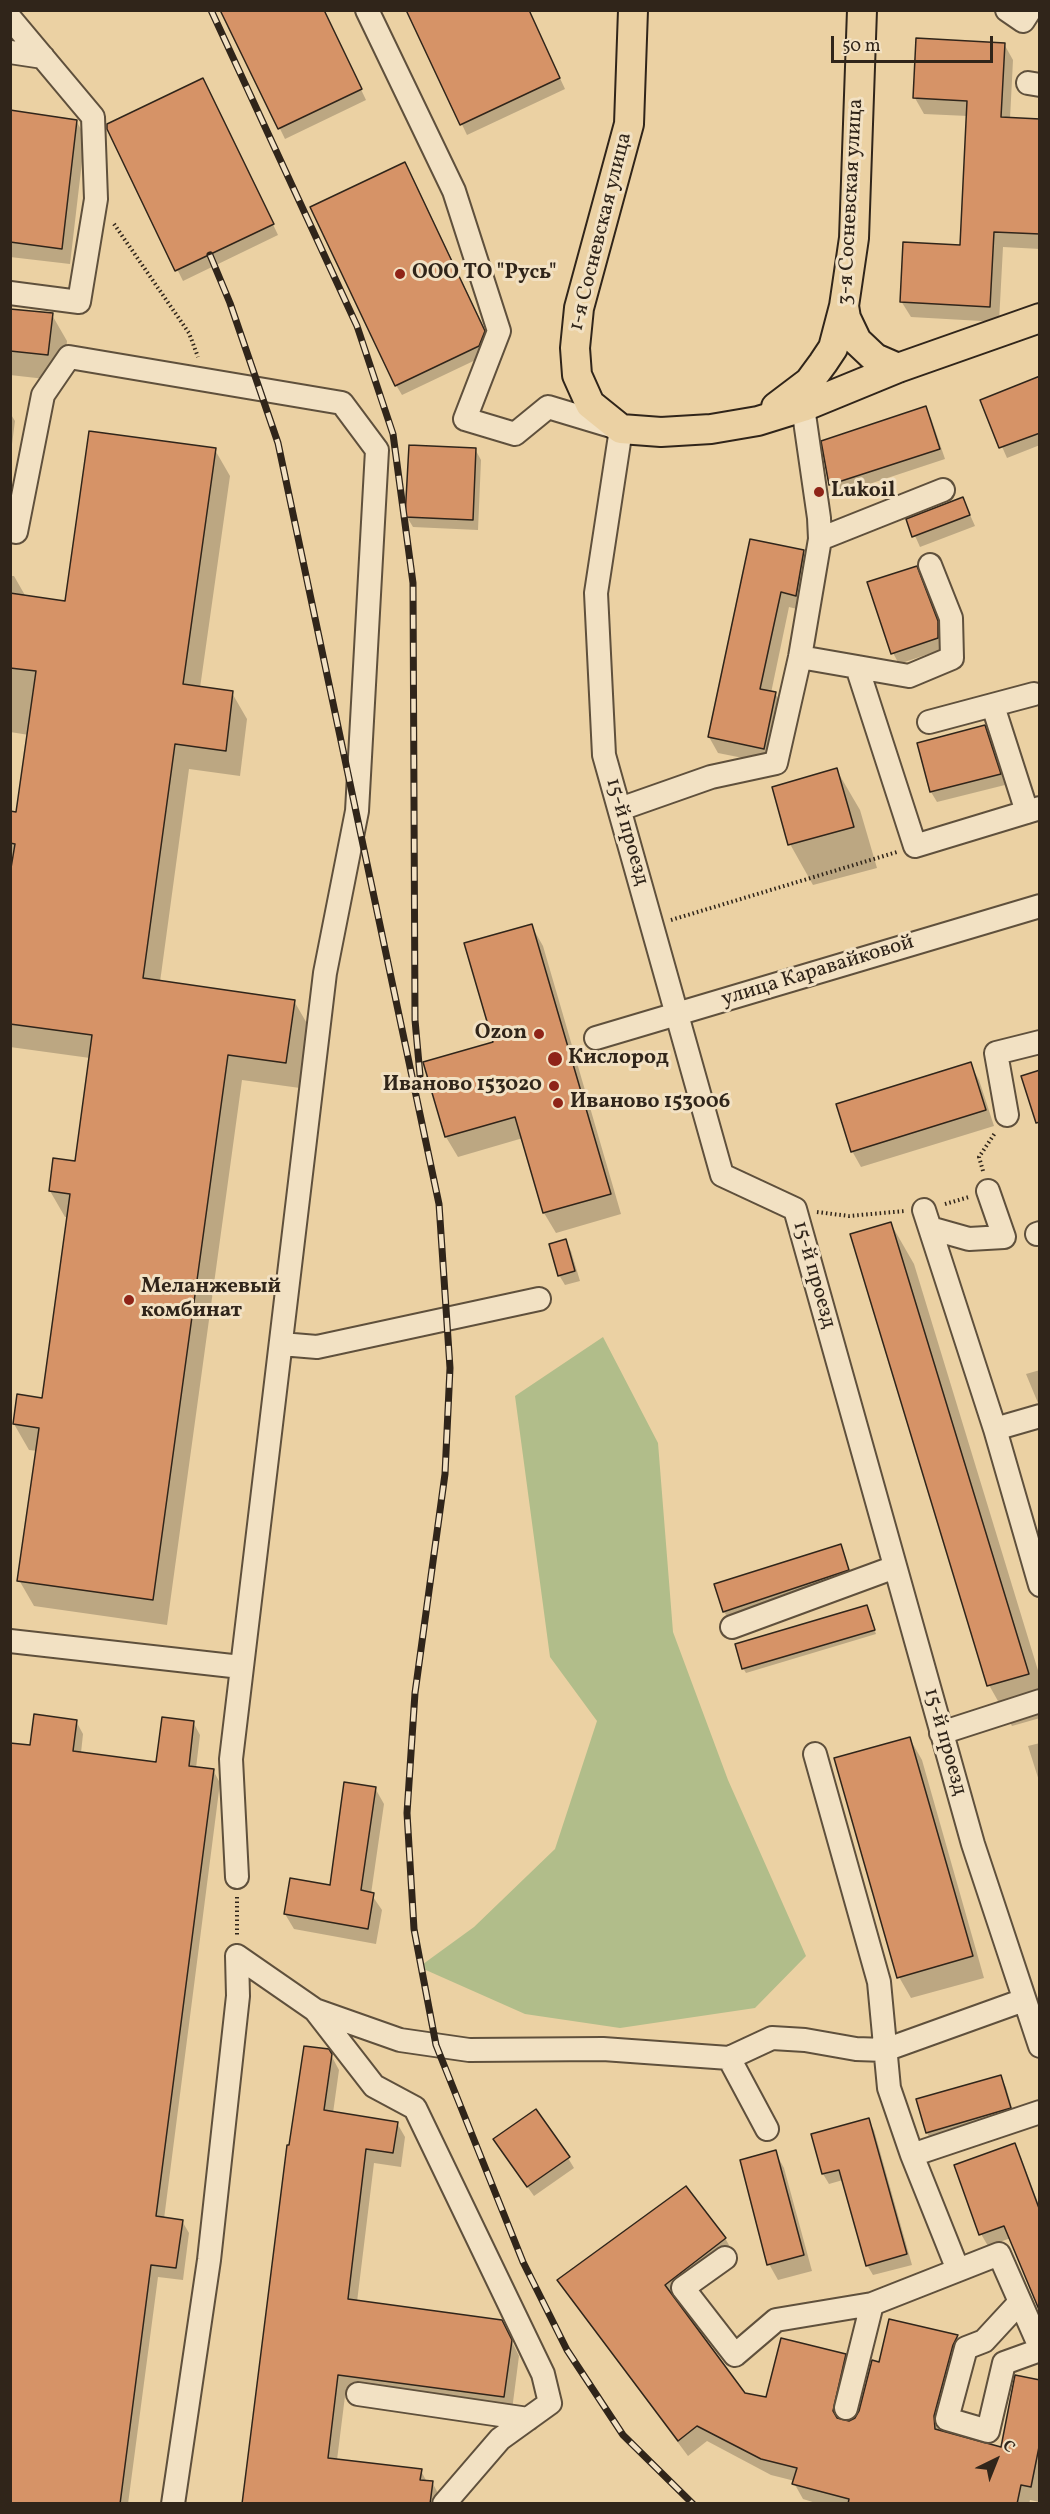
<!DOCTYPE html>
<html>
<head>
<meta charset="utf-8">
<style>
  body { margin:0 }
  #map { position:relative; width:1050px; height:2514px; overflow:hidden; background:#ebd1a3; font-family:Vollkorn,serif }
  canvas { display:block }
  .frame { position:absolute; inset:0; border:12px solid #30251a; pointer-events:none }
  .north { position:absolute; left:966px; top:2430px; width:60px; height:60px; -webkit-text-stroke:4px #f2e1c3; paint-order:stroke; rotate:43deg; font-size:16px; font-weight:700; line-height:24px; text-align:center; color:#30251a }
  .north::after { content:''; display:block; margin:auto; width:21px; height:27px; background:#30251a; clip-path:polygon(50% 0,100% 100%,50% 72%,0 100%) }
  .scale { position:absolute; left:831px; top:36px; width:162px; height:27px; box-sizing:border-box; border:3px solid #30251a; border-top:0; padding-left:8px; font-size:18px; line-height:21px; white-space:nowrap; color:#30251a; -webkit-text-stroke:4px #f2e1c3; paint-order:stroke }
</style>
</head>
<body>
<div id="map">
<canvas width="1050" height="2514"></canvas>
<div class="frame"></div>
<div class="north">С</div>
<div class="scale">50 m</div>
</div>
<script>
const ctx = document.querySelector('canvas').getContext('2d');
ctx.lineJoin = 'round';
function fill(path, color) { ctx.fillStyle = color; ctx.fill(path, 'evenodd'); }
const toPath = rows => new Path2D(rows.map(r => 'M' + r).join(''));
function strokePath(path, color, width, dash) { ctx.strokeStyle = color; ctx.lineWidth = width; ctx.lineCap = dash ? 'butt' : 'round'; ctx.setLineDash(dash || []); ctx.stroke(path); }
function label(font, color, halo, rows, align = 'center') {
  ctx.font = font + ' Vollkorn,serif'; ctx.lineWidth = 6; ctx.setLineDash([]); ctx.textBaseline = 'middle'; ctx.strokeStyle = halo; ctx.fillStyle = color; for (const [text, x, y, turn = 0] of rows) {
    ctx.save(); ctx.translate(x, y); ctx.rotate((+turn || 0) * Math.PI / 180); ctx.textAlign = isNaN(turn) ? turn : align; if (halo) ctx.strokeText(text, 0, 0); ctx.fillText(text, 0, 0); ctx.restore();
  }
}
fill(toPath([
  [603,1337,658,1443,673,1632,728,1780,806,1956,755,2008,620,2028,525,2014,419,1967,474,1927,555,1849,597,1721,550,1657,515,1396]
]), '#b1bd8a');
fill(toPath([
  [222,10,323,10,366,100,285,139],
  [407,10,528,10,565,89,467,135],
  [1004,44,1013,60,1010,119,1040,121,1040,249,1003,247,999,322,911,317,901,301,962,247,968,116,924,114,915,98],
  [209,90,278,235,183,281,108,129],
  [10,111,75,119,85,136,70,264,10,257],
  [411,174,487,334,484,356,402,395,396,385],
  [10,310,52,315,67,341,63,381,10,375],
  [1040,378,1040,445,1007,458,982,401],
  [925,408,931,418,945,459,836,495,830,485],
  [10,413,15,421,10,460],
  [475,449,481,460,478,530,413,527,407,517],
  [215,450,230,476,200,688,232,693,247,719,240,776,189,769,160,982,294,1001,309,1027,300,1088,242,1080,167,1625,34,1606,19,1580,37,1451,29,1450,14,1424,43,1400,68,1217,65,1217,50,1191,76,1163,90,1058,10,1047,10,885,13,867,10,866,10,813,18,814,29,735,10,732,10,576,14,576,26,597,67,603],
  [963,499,975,526,920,547,908,520],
  [751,541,803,552,813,568,805,611,789,607,771,693,775,693,784,709,773,764,718,753,709,737],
  [916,567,943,633,943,649,899,664,893,653,869,583],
  [984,727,990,738,1005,785,937,802,931,792,919,744],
  [836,769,860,810,877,868,813,885,790,844],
  [531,925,543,946,621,1214,556,1233,544,1213,523,1138,458,1157,446,1137,425,1063,494,1043],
  [970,1064,979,1080,994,1126,861,1167,852,1151],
  [891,1224,914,1264,1040,1677,1040,1718,1012,1726,989,1685,852,1235],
  [565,1240,571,1251,580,1281,565,1285,559,1275],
  [1040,1370,1040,1403,1038,1403,1026,1374],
  [843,1551,850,1574,727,1616,724,1612,716,1585],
  [866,1606,876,1634,746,1673,743,1668],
  [76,1721,83,1734,81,1753,158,1764,193,1722,200,1735,196,1768,213,1770,220,1783,164,2219,182,2221,189,2233,183,2280,158,2277,128,2504,10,2504,31,1747],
  [910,1739,922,1760,984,1978,911,1998,899,1977],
  [1040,1743,1040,1784,1028,1746],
  [375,1788,384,1804,371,1894,382,1910,376,1944,294,1929,285,1914,331,1886],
  [331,2055,339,2070,333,2113,397,2123,405,2137,401,2167,374,2163,357,2302,509,2336,519,2356,512,2410,346,2388,337,2460,421,2471,427,2482,432,2482,440,2497,439,2504,244,2504,291,2147],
  [1001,2077,1006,2087,1015,2118,933,2143,927,2133,918,2100],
  [868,2120,874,2130,912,2265,873,2275,867,2265,843,2180,829,2184,823,2174],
  [1014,2144,1021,2157,1040,2208,1040,2307,1011,2238,988,2246,981,2234],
  [501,2150,568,2158,574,2168,534,2196],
  [775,2152,784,2168,812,2271,778,2280,769,2264],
  [725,2238,734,2254,674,2301,744,2395,767,2399,845,2355,854,2371,842,2423,851,2422,860,2412,880,2364,957,2336,966,2352,961,2361,942,2432,1002,2449,1040,2381,1040,2502,1030,2500,1029,2504,819,2504,803,2499,794,2483,795,2481,771,2475,707,2441,688,2456,569,2296,559,2280],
  [951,2346,954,2346,933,2423,931,2422]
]), '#0003');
const building = toPath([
  [220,10,324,10,362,89,278,129,220,10],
  [406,10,529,10,560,78,460,125,406,10],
  [916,38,1005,43,1001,117,1040,119,1040,234,994,232,990,307,900,302,903,242,960,245,967,101,913,98,916,38],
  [203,78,274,224,175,271,107,129,107,124,203,78],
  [10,110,77,120,62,249,10,242,10,110],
  [405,162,485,331,479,346,395,386,310,207,405,162],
  [10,309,53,313,48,355,10,351,10,309],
  [1040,376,1040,433,999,448,980,400,1040,376],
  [926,406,940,449,829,485,821,441,926,406],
  [89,431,216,448,183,684,233,691,226,751,175,744,143,978,295,1000,286,1063,228,1055,153,1600,17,1581,39,1428,13,1424,17,1394,42,1398,70,1194,49,1191,53,1158,75,1161,92,1035,10,1024,10,874,15,844,10,843,10,811,16,812,36,671,10,668,10,593,65,601,89,431],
  [409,445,476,448,473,520,405,517,409,445],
  [963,497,970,515,912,537,906,519,963,497],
  [750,539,804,550,796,596,781,592,760,689,776,692,764,749,708,737,750,539],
  [917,566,938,621,938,638,891,654,867,582,917,566],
  [985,725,1001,774,930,792,917,743,985,725],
  [837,768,854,827,788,845,772,787,837,768],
  [532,924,611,1194,543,1213,515,1117,445,1137,423,1062,493,1042,464,943,532,924],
  [971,1062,986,1110,851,1152,836,1104,971,1062],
  [1040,1070,1040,1122,1036,1123,1021,1076,1040,1070],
  [891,1222,1029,1674,987,1686,850,1234,891,1222],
  [566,1239,575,1271,558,1276,549,1244,566,1239],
  [841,1544,849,1570,723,1612,714,1584,841,1544],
  [867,1605,875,1630,742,1669,735,1644,867,1605],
  [34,1714,77,1720,73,1751,156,1762,162,1717,194,1721,189,1766,214,1769,156,2216,183,2220,176,2268,151,2265,120,2504,10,2504,10,1743,30,1745,34,1714],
  [910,1737,973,1956,897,1978,834,1758,910,1737],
  [344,1782,376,1787,361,1890,374,1893,368,1929,284,1914,290,1878,330,1885,344,1782],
  [304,2046,329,2049,332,2054,324,2110,398,2122,393,2153,366,2149,348,2299,502,2320,512,2340,504,2397,338,2375,328,2458,422,2469,420,2480,433,2481,430,2504,242,2504,287,2145,289,2145,304,2046],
  [1001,2075,1011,2108,926,2133,916,2099,1001,2075],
  [536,2109,570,2157,527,2187,493,2139,536,2109],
  [869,2118,907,2254,866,2266,839,2170,822,2174,811,2134,869,2118],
  [1015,2143,1040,2211,1040,2312,1004,2226,979,2235,954,2165,1015,2143],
  [776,2150,804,2255,767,2265,740,2160,776,2150],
  [686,2186,726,2238,665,2285,745,2393,766,2397,781,2338,846,2354,833,2411,837,2418,849,2421,855,2418,859,2411,872,2360,879,2362,889,2319,958,2335,953,2345,934,2416,935,2429,1001,2447,1015,2375,1040,2380,1040,2442,1031,2487,1021,2485,1017,2504,848,2504,849,2499,792,2484,797,2468,761,2459,697,2426,678,2441,557,2280,686,2186]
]);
fill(building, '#d69367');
strokePath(building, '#30251a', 1.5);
const minor = toPath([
  [367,10,454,191,499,331,465,419,515,434,548,407,621,429,596,593,604,755,722,1175,795,1209,973,1844,1040,2046],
  [1007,10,1023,21,1030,10],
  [10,18,93,117,96,199,79,302,10,293],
  [10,52,43,57],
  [1028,83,1040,85],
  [10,531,16,532,43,395,69,357,342,403,377,450,357,811,325,973,231,1759,237,1877],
  [820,539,943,490],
  [800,657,909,676,952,658,951,618,930,565],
  [857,667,915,846,1040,808],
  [993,706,1027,812],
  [929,722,1034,694],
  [620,809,711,777,776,763,800,657,820,539,819,518,803,407],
  [596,1038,1040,906],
  [1007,1115,996,1053,1040,1042],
  [924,1210,995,1429,1040,1585],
  [930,1228,969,1239,1004,1237,988,1191],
  [1037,1234,1040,1233],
  [281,1344,317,1347,539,1299],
  [995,1429,1040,1416],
  [732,1627,895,1567],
  [10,1641,241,1667],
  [941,1733,1040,1701],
  [815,1754,879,1982,889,2088,912,2155],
  [237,1956,315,2010,374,2086,415,2108,543,2374,550,2403,500,2439,444,2504],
  [315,2010,400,2040,469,2050,603,2049,729,2058,767,2129],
  [729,2058,772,2038,805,2040,856,2049,885,2050,1024,2000],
  [725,2258,683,2288,735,2355,776,2320,872,2304],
  [958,2270,912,2155,1040,2112],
  [1020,2302,984,2341,966,2348,947,2419,988,2431,1004,2363,1040,2350],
  [358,2394,528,2419],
  [846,2408,872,2304,999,2254,1040,2347],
  [173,2504,209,2260,238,1996,237,1956]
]);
const major = toPath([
  [633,10,629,124,579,308,575,348,577,375,590,404,621,429,661,432,711,429,758,421,803,407,898,368,1040,318],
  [862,10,854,238,844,306,846,318,857,341,875,358,898,368],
  [776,407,809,382,823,363,833,348,844,306]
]);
strokePath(minor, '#5f503c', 26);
strokePath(major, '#30251a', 32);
strokePath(toPath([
  [114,224,189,333,198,357],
  [671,920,897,852],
  [983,1171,979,1157,995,1133],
  [945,1204,969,1197],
  [817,1212,849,1216,905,1211],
  [237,1897,237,1935]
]), '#30251a', 4, [1.5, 3]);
strokePath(minor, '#f2e1c3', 22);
strokePath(major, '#ebd1a3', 28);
const rail = toPath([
  [211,10,357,326,393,434,413,583,415,1020,420,1075],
  [210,255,230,303,278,443,439,1204,450,1368,445,1474,415,1693,407,1813,414,1929,436,2045,523,2262,567,2350,623,2435,693,2504]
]);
strokePath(rail, '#30251a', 7);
strokePath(rail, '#f2e1c3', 4.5, [14]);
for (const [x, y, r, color] of [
  [400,274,6,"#8f2418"],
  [819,492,6,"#8f2418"],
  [539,1034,6,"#8f2418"],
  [555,1059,8,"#8f2418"],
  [554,1086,6,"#8f2418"],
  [558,1103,6,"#8f2418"],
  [129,1300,6,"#8f2418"]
]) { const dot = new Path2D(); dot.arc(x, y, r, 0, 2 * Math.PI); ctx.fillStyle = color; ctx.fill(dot); strokePath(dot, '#f2e1c3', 2); }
label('21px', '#30251a', '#f2e1c3', [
  ["3-я Сосневская улица",852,202,-87],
  ["1-я Сосневская улица",602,232,-76],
  ["15-й проезд",626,832,74],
  ["улица Каравайковой",818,972,-17],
  ["15-й проезд",813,1275,74],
  ["15-й проезд",944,1742,74]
]);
label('bold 21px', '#30251a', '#f2e1c3', [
  ["ООО ТО \"Русь\"",412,274],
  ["Lukoil",831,492],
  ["Ozon",527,1034,"right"],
  ["Кислород",568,1059],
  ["Иваново 153020",542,1086,"right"],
  ["Иваново 153006",570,1103],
  ["Меланжевый",141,1288],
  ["комбинат",141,1312]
], 'left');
</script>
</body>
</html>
